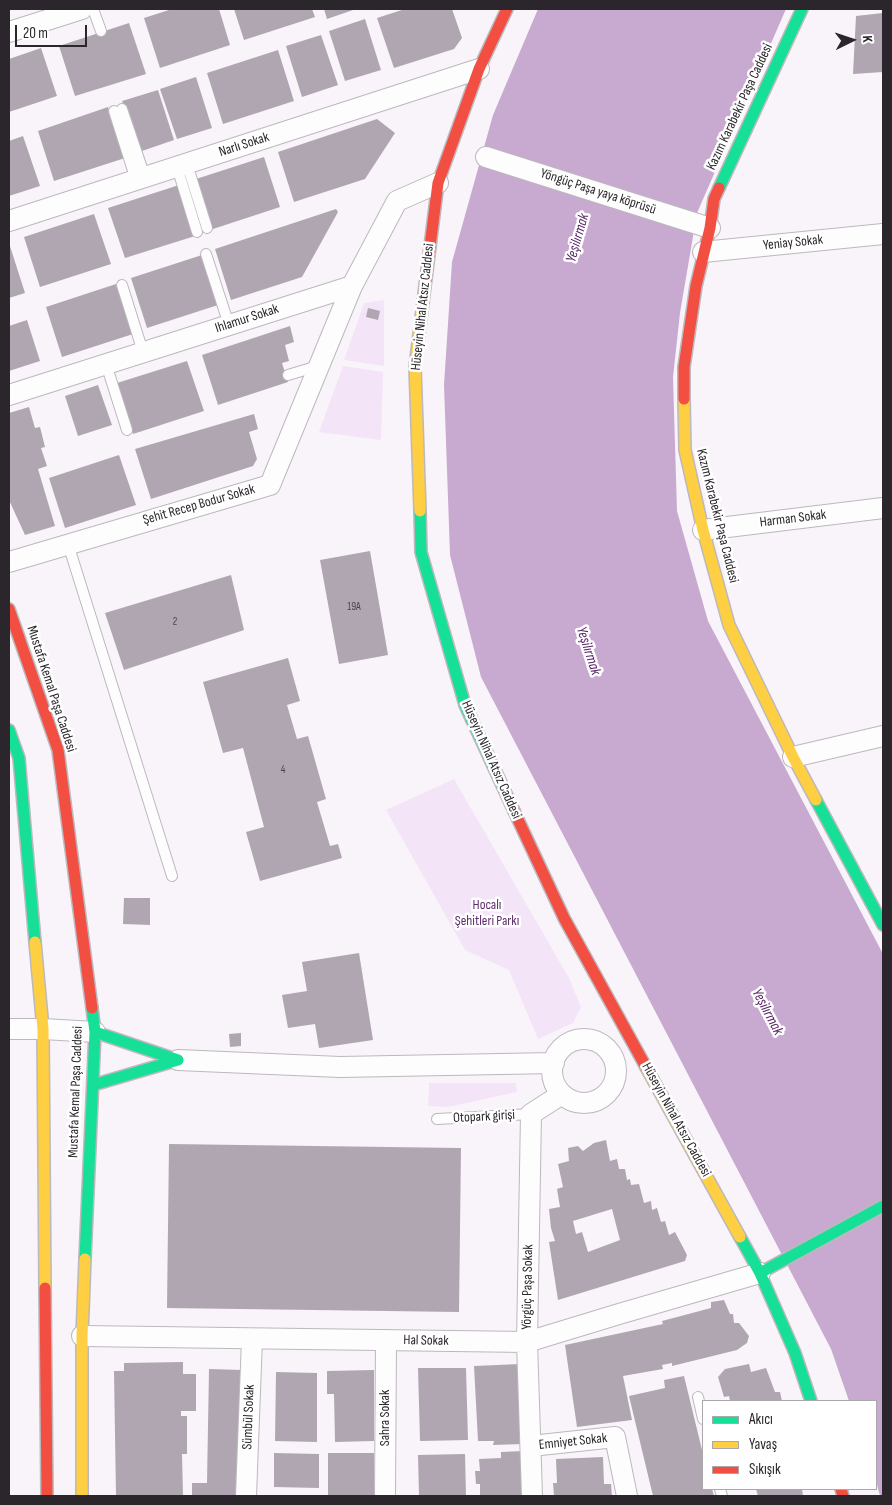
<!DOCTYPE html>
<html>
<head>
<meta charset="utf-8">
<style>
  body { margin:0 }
  #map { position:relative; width:892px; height:1505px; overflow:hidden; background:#f9f4fa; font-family:"Sofia Sans Condensed",sans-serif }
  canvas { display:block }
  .frame { position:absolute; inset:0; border:10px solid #2a262b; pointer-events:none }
  .legend { position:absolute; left:702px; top:1400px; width:175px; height:90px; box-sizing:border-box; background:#fff; border:1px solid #aaa8aa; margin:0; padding:6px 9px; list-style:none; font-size:15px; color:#2a262b }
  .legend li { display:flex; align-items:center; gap:10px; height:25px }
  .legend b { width:25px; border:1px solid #aaa8aa }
  .north { position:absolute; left:827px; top:15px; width:50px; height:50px; -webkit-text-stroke:4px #fff; paint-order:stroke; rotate:86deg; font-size:14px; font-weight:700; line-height:20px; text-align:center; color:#2a262b }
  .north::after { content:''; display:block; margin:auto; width:18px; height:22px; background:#2a262b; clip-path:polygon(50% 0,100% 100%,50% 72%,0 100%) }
  .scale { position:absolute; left:15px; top:25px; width:72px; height:22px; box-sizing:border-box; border:2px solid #2a262b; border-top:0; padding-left:6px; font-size:15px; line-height:18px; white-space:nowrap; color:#2a262b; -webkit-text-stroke:4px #fff; paint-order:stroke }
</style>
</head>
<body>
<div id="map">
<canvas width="892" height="1505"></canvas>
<div class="frame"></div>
<ul class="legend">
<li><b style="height:6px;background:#16e098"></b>Akıcı</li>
<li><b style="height:6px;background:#ffcf43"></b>Yavaş</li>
<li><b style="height:6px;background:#f24e42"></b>Sıkışık</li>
</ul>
<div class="north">K</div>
<div class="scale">20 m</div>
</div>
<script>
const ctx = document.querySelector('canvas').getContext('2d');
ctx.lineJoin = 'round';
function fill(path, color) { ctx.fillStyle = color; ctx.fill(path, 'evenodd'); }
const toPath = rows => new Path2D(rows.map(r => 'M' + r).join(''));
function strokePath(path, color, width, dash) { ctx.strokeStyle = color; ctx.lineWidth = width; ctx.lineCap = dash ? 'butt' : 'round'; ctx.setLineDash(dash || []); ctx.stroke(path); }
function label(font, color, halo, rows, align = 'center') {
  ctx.font = font + ' "Sofia Sans Condensed",sans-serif'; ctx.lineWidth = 5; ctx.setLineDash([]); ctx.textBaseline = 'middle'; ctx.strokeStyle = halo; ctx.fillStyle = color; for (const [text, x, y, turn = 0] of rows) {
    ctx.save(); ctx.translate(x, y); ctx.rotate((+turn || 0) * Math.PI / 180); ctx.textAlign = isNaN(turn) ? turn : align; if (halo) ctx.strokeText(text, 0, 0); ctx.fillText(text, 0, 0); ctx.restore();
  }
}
fill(toPath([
  [384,300,384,366,344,360,364,303],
  [343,366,383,372,381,440,319,432],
  [454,779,569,978,581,1007,573,1023,538,1039,509,970,465,950,386,810],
  [429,1083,516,1083,517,1092,448,1107,428,1106]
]), '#f4e4f8');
fill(toPath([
  [538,9,786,9,697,213,680,313,673,377,677,511,708,621,883,954,883,1496,880,1496,876,1481,876,1401,849,1401,831,1349,481,677,450,555,444,385,452,262,493,115]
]), '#c8aad0');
fill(toPath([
  [172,9,219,9,230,45,160,68,144,18],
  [234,9,312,9,315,17,244,40],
  [324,9,356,9,327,19],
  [405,9,452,9,462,38,454,49,394,68,377,18],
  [883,13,883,72,853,74,856,16],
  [365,19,381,70,345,81,329,31],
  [129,23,146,74,75,96,59,46],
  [321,35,338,85,302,97,286,46],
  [41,48,57,96,9,112,9,59],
  [278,50,294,101,223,124,207,73],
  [196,77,212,128,177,139,160,89],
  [158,90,174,140,139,152,122,101],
  [108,107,125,158,54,181,38,131],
  [377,119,395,133,365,179,294,202,278,152],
  [23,136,40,186,9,196,9,141],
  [264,157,280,207,210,230,193,180],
  [179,185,195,236,125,258,108,208],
  [336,209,338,212,302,277,231,300,215,249],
  [94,214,111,264,40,287,24,237],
  [9,243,25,293,9,298],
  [202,255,218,305,147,328,131,278],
  [116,284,133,334,62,357,46,307],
  [368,308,380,311,378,320,366,317],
  [27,320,40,361,9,371,9,326],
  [290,326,294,342,285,345,289,361,282,363,288,382,218,405,202,355],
  [187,361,204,411,133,434,117,383],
  [98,385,112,425,78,436,65,396],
  [29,407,35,428,40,427,45,447,41,448,47,466,38,469,55,526,25,535,9,500,9,413],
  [254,414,258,429,249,432,257,459,253,466,151,499,135,449],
  [119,455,136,505,65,528,49,478],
  [370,551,388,655,339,664,320,560],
  [231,575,244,630,124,670,105,613],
  [288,658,300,701,287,705,297,739,308,736,326,799,317,802,330,846,338,844,342,858,260,881,246,832,264,827,243,748,223,753,203,682],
  [124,898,150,898,150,925,123,924],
  [359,953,373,1040,319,1048,315,1024,288,1028,282,995,307,991,302,962],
  [241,1033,241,1046,230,1047,229,1034],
  [606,1140,610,1161,617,1159,619,1169,625,1169,627,1180,630,1179,631,1185,639,1184,644,1203,651,1201,652,1210,657,1208,661,1222,665,1221,669,1235,675,1232,687,1255,685,1261,558,1300,549,1242,555,1241,551,1228,549,1209,560,1207,557,1189,563,1187,558,1164,569,1161,568,1148,578,1146,583,1151,594,1143],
  [612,1209,620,1240,588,1252,582,1232,576,1234,573,1221],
  [169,1144,461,1148,459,1312,167,1308],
  [724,1300,730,1314,733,1314,734,1323,739,1323,749,1336,747,1343,737,1350,672,1366,672,1363,662,1365,663,1369,623,1376,632,1420,577,1427,565,1345,663,1324,662,1321,711,1308,711,1302],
  [183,1362,183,1374,196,1374,196,1411,181,1411,181,1416,187,1416,187,1454,182,1454,183,1496,116,1496,114,1371,124,1371,124,1363],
  [520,1364,523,1444,493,1445,494,1441,478,1441,474,1366],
  [749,1364,751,1372,766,1368,775,1392,780,1392,782,1401,730,1401,729,1396,724,1397,718,1377,725,1369],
  [418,1368,466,1368,468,1440,420,1441],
  [209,1369,242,1370,239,1496,192,1496,192,1483,207,1483],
  [374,1370,374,1441,335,1442,334,1394,327,1394,327,1371],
  [276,1372,317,1373,317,1442,275,1441],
  [684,1376,703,1454,703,1489,712,1489,714,1496,653,1496,629,1396,665,1388,664,1380],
  [523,1451,523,1496,480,1496,480,1484,476,1484,475,1471,480,1471,479,1459,501,1458,501,1452],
  [274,1453,319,1454,319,1488,274,1487],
  [328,1453,374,1453,374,1496,328,1496],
  [465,1454,466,1496,419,1496,418,1455],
  [603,1457,604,1484,611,1484,612,1496,554,1496,553,1483,557,1483,556,1459],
  [756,1489,802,1489,803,1496,758,1496]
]), '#afa6b1');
const lane = toPath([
  [93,9,101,31],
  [122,109,145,177],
  [114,111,136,180],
  [187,164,207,228],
  [177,167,197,232],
  [206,254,229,325],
  [122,285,143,352],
  [106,364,127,430],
  [288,375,318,366],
  [68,544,172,876],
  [437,1119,531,1114],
  [698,1397,703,1419],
  [720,1489,722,1496]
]);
const street = toPath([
  [9,32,82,9],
  [486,157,710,228],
  [9,221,479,69],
  [703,252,883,234],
  [9,395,352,286,397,201,438,183],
  [703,530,883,508],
  [9,562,270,485,352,286],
  [793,757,883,736],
  [9,1029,43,1029,95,1032],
  '552 1071a32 32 0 1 1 64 0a32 32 0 1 1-64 0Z',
  [178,1060,340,1067,554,1063],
  [82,1336,527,1342,619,1314,760,1273],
  [531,1446,615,1437,627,1496],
  [246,1496,252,1339],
  [385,1496,386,1340],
  [532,1496,527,1342,531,1114,562,1094]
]);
const fast = toPath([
  [719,188,802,9],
  [420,511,421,552,465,705,514,811],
  [9,730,19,758,35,942],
  [816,800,883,925],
  [95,1032,178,1060],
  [93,1085,178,1060],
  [740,1237,760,1273,795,1353,811,1401],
  [85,1259,95,1032,92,1008],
  [760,1273,883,1206]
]);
const slow = toPath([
  [684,399,685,450,703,530,729,625,793,757,816,800],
  [420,511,415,367,423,302],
  [35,942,43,1029,45,1288],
  [646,1067,740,1237],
  [82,1496,82,1336,85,1259]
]);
const jam = toPath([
  [423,302,438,183,479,69,507,9],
  [684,399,684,367,696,286,710,228,714,199,719,188],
  [9,609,58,750,92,1008],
  [514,811,564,918,646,1067],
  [45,1288,47,1496],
  [841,1489,843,1496]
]);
strokePath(lane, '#bcb8bd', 12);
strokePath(street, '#bcb8bd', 22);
strokePath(fast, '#bcb8bd', 14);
strokePath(slow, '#bcb8bd', 14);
strokePath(jam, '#bcb8bd', 14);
strokePath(lane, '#fefdfe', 10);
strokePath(street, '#fefdfe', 20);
strokePath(fast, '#16e098', 11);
strokePath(slow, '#ffcf43', 11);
strokePath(jam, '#f24e42', 11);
label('11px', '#4b464c', null, [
  ["19A",354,607],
  ["2",175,622],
  ["4",283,770]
]);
label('14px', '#2a262b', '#fff', [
  ["Kazım Karabekir Paşa Caddesi",740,107,-65],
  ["Narlı Sokak",244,145,-18],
  ["Yöngüç Paşa yaya köprüsü",598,192,18],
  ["Yeniay Sokak",793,243,-6],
  ["Hüseyin Nihal Atsız Caddesi",423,307,-84],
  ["Ihlamur Sokak",247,319,-18],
  ["Şehit Recep Bodur Sokak",199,505,-16],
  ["Kazım Karabekir Paşa Caddesi",717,516,76],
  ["Harman Sokak",793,519,-7],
  ["Mustafa Kemal Paşa Caddesi",51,689,72],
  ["Hüseyin Nihal Atsız Caddesi",491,760,66],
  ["Mustafa Kemal Paşa Caddesi",76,1092,-88],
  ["Otopark girişi",484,1117,-3],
  ["Hüseyin Nihal Atsız Caddesi",676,1120,61],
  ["Yörgüç Paşa Sokak",528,1287,-89],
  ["Hal Sokak",426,1341,1],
  ["Sümbül Sokak",249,1417,-88],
  ["Sahra Sokak",385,1418,-90],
  ["Emniyet Sokak",573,1442,-6]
]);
label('14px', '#5f2d6c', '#fff', [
  ["Hocalı",487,905],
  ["Şehitleri Parkı",487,921]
]);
label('italic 15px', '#5b2968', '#fff', [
  ["Yeşilırmak",578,238,-74],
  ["Yeşilırmak",588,651,72],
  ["Yeşilırmak",767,1012,62]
]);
</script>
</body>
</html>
